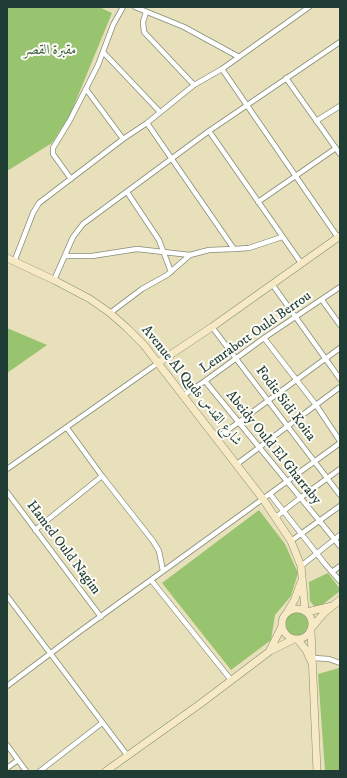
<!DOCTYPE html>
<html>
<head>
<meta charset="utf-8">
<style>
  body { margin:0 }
  #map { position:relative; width:347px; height:778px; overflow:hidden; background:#e8e0bb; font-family:"IM FELL DW Pica",serif }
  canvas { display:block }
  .frame { position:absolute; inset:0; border:8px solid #1f3d34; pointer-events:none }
</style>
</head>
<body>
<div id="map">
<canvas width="347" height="778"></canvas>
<div class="frame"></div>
</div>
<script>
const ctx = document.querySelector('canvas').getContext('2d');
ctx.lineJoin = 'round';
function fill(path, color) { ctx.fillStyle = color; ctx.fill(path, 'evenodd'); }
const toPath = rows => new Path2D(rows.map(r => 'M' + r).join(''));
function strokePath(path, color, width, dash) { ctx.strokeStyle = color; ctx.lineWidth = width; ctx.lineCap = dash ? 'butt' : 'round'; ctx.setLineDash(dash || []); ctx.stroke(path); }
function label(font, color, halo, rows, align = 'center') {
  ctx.font = font + ' "IM FELL DW Pica",Amiri,serif'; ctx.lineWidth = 4; ctx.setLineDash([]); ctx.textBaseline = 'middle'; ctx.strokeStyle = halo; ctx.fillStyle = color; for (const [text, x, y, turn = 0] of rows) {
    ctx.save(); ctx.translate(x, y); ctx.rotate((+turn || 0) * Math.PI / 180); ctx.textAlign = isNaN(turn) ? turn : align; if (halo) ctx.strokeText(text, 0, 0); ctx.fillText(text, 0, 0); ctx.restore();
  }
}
fill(toPath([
  [7,7,99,7,112,13,70,115,52,143,7,171],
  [7,328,47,345,7,373],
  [259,510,285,544,298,573,291,596,275,615,271,640,231,670,162,583],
  [328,573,340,589,340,591,322,605,314,606,310,601,309,582],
  '285 624a12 12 0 1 1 24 0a12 12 0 1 1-24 0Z',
  [339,668,340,670,340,771,325,771,318,674]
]), '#98c36f');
const street = toPath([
  [135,7,184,27,239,57],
  [146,12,143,22,144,32,194,85],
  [103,52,160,112],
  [222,69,339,239],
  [286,78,340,154],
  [86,89,123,139],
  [316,121,340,106],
  [147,123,234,249,249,248,282,237],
  [209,131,301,263],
  [71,179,53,154,53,148,70,120,98,65,113,25,123,7],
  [127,192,159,240,171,272],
  [258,202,336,148],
  [65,256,92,256,137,249,190,255,209,250,234,249],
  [14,262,33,213,39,203,123,139,147,123,194,85,222,69,309,7],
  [54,280,73,237,83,224,209,131,340,42],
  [272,284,340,379],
  [322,300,340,325],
  [110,313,142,289,167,275,190,255],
  [212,327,340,495],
  [264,338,316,405,340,441],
  [205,381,340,546],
  [184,395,205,381,264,338,340,287],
  [67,428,102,476,153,541,159,551,163,571],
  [217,438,340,348],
  [237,464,340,387],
  [7,469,158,363],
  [7,492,101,617],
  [270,494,325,564,340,581],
  [276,517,300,498,340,469],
  [35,530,102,476],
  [291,541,340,506],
  [301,566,340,535],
  [332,572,340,566],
  [151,580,231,680],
  [7,596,127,755],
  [313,658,329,659,340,663],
  [7,686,79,632,340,443],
  [7,745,26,771],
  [7,768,18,760],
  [40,771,102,723]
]);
const secondary = toPath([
  [7,258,54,280,90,299,110,313,127,328,144,345,263,499,291,541,301,566,305,610],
  [158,363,212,327,340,236],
  '282 624a15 15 0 1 1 30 0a15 15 0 1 1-30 0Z',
  [288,611,295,599,301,582],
  [307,612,332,606],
  [313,626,324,613,340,600],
  [311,631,317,771],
  [298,640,306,650,311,661],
  [270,650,282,626],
  [106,771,200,704,270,651,294,639]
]);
strokePath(street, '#848e78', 6);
strokePath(secondary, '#848e78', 8);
strokePath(street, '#fff', 4.5);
strokePath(secondary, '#f6e9c3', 7);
label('14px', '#3d5e43', '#fdfcf7', [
  ["مقبرة القصر",50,51]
]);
label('14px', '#1f3d34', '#fdfcf7', [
  ["Lemrabott Ould Berrou",256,333,-35],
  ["Avenue Al Quds شارع القدس",191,386,51],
  ["Fodie Sidi Koita",285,404,53],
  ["Abeidy Ould El Gharraby",273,448,51],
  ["Hamed Ould Nagim",63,548,53]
]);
</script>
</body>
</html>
